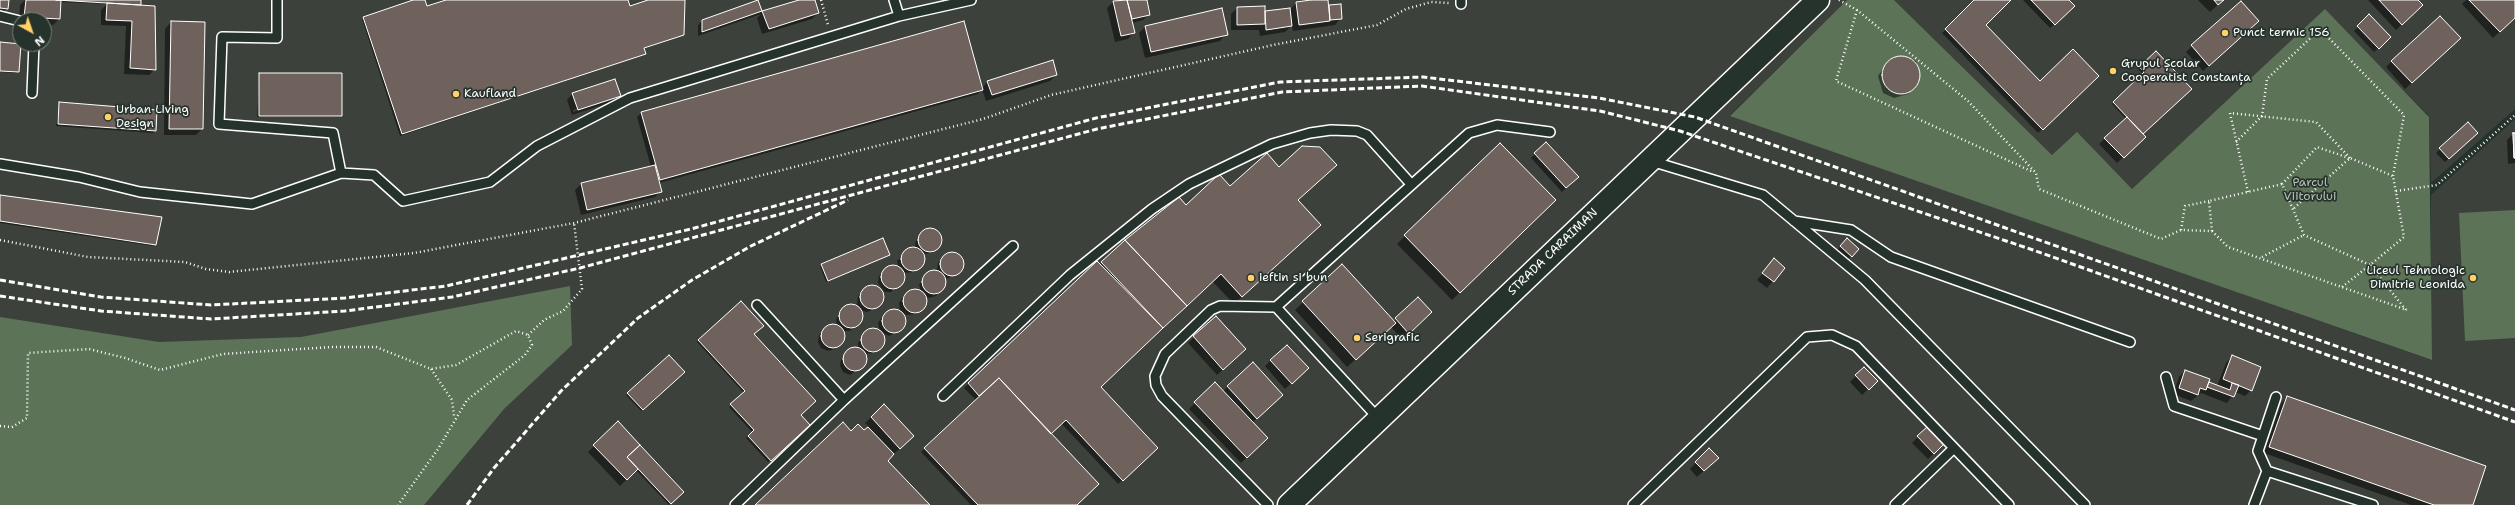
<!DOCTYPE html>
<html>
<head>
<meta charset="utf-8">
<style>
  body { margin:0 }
  #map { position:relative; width:2515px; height:505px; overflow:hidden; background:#26332d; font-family:"Shantell Sans",sans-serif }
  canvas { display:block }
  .north { position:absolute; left:12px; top:12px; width:40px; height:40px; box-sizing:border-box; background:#26332d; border:1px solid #7d8581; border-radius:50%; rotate:140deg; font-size:11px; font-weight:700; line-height:16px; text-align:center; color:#fff }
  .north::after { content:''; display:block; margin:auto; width:14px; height:18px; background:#ffd166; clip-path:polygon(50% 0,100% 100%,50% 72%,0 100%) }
</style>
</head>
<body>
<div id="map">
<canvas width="2515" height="505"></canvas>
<div class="north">N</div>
</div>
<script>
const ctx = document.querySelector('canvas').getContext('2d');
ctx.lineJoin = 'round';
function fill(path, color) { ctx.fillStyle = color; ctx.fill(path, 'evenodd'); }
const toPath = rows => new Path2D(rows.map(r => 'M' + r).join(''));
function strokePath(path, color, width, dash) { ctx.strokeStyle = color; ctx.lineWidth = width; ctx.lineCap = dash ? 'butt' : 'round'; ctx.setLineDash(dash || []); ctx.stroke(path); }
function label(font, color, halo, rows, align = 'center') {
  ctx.font = font + ' "Shantell Sans",sans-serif'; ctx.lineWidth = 3.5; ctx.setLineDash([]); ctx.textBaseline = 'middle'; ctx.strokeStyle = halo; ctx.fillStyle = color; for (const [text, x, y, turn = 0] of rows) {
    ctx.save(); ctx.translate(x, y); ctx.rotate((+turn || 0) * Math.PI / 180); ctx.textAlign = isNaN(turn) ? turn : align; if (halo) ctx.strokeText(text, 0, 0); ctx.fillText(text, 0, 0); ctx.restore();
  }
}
fill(toPath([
  [0,0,1847,0,1730,115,2431,360,2431,195,2515,119,2515,505,0,505],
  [20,20,44,20,44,44,20,44],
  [1894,0,2515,0,2515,109,2431,183,2429,116,2325,10,2132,189,2077,133,2052,155]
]), '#3c413b');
fill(toPath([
  [1847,0,1894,0,2052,155,2077,132,2132,189,2325,9,2429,117,2432,360,1730,116],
  [2515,210,2515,338,2465,341,2459,213],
  [570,286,572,345,504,409,424,505,0,505,0,317,159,342,301,337]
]), '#5d7357');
fill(toPath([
  [0,0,8,0,7,8,1,14],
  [25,0,140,0,138,6,155,69,149,75,124,74,126,26,101,25,101,10,107,4,60,2,59,19,53,25,44,24,44,20,20,20,19,23,20,5],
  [416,0,424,0,427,7,449,0,627,0,630,7,651,0,684,0,684,34,643,49,643,55,400,136,362,19],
  [802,0,814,0,818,13,812,19,762,34,757,18,761,14,698,36,698,25,702,21,758,1,762,12],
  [1120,0,1146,0,1149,14,1143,20,1132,23,1134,32,1128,39,1115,42,1107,8,1113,2],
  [1319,0,1327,0,1328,6,1341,5,1341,18,1335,25,1293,31,1292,25,1285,32,1260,36,1259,30,1231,30,1231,14,1237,8,1264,12,1289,10,1297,3],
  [1976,0,2010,0,1984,25,2040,82,2098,76,2038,133,1942,33],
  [2023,0,2067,0,2073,6,2050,28],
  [2198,0,2223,0,2210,12],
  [2368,0,2417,0,2416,11,2396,30],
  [2466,0,2515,0,2515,17,2493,38,2462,4],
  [2369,16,2390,37,2374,52,2354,31],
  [171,22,202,129,196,135,164,135,165,29],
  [963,22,982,88,988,81,1056,75,1050,81,986,101,982,89,978,94,659,183,661,191,655,197,581,215,575,190,581,184,651,167,637,117,641,113],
  [1145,27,1226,34,1220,41,1145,58,1139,33],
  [2252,27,2203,71,2186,52,2192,46],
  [0,43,20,44,16,73,0,72],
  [2454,44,2405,89,2386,67,2392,61],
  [2156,52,2142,134,2145,137,2117,163,2099,144,2126,119,2112,104,2143,74,2138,69],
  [1903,56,1916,61,1920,76,1908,94,1894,98,1883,93,1878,76,1889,60],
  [260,74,341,115,339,117,257,117],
  [573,93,620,95,614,101,572,115,567,100],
  [614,97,614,99,573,112,573,110],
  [60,103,155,131,153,133,56,126],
  [2513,134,2515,134,2515,163,2508,164,2507,140],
  [2473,137,2445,162,2436,153,2440,149],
  [1546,143,1577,177,1562,192,1531,158],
  [1500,144,1555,200,1452,300,1397,244],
  [1279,168,1328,173,1297,201,1312,233,1234,304,1213,282,1099,387,1156,448,1118,484,1061,423,1050,434,1075,505,971,505,921,452,976,400,964,388,1097,262,1100,265,1125,241,1186,206],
  [0,196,155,244,153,246,0,223],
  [931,229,939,234,940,243,936,249,932,253,921,254,923,262,919,268,914,272,903,273,903,281,891,292,885,292,878,283,879,276,890,267,899,269,897,261,909,249,916,249,915,243,919,236],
  [1847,240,1858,249,1845,262,1835,252],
  [948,254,958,255,962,260,960,270,947,279,943,277,945,282,936,296,929,298,923,296,925,304,916,314,906,315,900,311,899,303,903,297,915,290,922,294,919,285,923,279,934,272,939,274,937,270,938,263],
  [889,255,826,282,820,266,821,265],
  [1774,260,1784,268,1767,288,1757,280],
  [1342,266,1393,322,1418,298,1425,318,1402,339,1391,327,1347,367,1295,310],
  [869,287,878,289,883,297,876,308,867,312,860,310,857,304,858,296],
  [740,302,753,334,799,415,809,425,768,462,746,438,753,433,729,407,744,393,697,342],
  [848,306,855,306,862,313,861,319,850,331,841,331,844,336,835,349,828,351,821,348,818,342,819,335,833,325,837,326,836,319],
  [894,310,902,315,904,321,900,330,889,336,881,332,883,343,874,353,863,354,865,359,863,366,850,375,843,372,840,366,841,359,851,349,859,351,858,343,866,332,873,329,880,333,878,323,882,317],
  [1216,317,1239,355,1217,375,1188,343],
  [669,356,683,372,641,411,626,395],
  [2232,356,2251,390,2245,396,2235,392,2227,403,2201,393,2191,401,2173,394,2179,377,2185,371,2217,386,2226,363],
  [1271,360,1301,374,1285,389,1265,366],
  [1253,364,1276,401,1252,423,1267,438,1241,463,1189,409,1215,384,1222,392],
  [1864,368,1876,381,1862,395,1850,382],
  [2287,397,2471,505,2411,505,2264,453,2281,404],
  [871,417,907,442,886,461,928,505,756,505,851,432,864,432,869,427,865,423],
  [618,423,683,492,669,505,636,470,620,486,588,452],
  [1927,428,1943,444,1928,459,1912,443],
  [1709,449,1717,458,1697,477,1690,469]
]), '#0007');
const building = toPath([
  [0,0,9,0,8,9,0,8,0,0],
  [26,0,61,0,60,19,24,17,26,0],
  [56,0,141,0,141,5,56,0],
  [413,0,425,0,427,6,446,0,628,0,630,6,648,0,685,0,684,35,644,48,646,54,402,134,363,17,413,0],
  [758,0,762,11,702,32,702,20,758,0],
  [799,0,815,0,819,13,769,29,762,11,799,0],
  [1127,0,1135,33,1121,36,1113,1,1127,0],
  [1127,0,1147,0,1150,15,1132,19,1127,0],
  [1311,0,1328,0,1330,21,1299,25,1296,2,1311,0],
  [1974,0,2011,0,1986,25,2040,81,2073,49,2099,76,2043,130,1945,29,1974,0],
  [2031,0,2069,0,2075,6,2055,25,2031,0],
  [2214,0,2224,0,2218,5,2214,0],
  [2379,0,2418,0,2423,5,2402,25,2379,0],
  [2469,0,2515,0,2515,18,2500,32,2469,0],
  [2241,1,2259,21,2209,66,2191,45,2241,1],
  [107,3,155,6,156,70,130,68,132,21,106,20,107,3],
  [1341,4,1342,19,1330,20,1329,5,1341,4],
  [1265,6,1265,24,1237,25,1237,7,1265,6],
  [1222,8,1228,35,1151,52,1145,26,1222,8],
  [1290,8,1292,26,1266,30,1265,11,1290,8],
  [2369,14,2391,37,2379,49,2357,26,2369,14],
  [2440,16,2461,38,2412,83,2391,61,2440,16],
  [171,21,205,22,203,129,169,129,171,21],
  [964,21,983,90,660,180,641,112,964,21],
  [0,42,21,44,19,72,0,71,0,42],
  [2156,51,2192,89,2143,134,2113,102,2144,72,2139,67,2156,51],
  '1882 75a19 19 0 1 1 38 0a19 19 0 1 1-38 0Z',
  [1053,60,1057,75,992,95,987,81,1053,60],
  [259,73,342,73,342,116,259,116,259,73],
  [615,79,621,96,578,110,572,93,615,79],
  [59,102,157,110,156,131,58,124,59,102],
  [2127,117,2146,137,2124,158,2104,138,2127,117],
  [2468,122,2478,133,2449,159,2439,148,2468,122],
  [2513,133,2515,133,2515,158,2514,158,2513,133],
  [2513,133,2515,133,2515,158,2514,158,2513,133],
  [1546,142,1579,177,1566,188,1534,153,1546,142],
  [1500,143,1556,200,1460,293,1404,235,1500,143],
  [1302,146,1320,147,1337,165,1298,200,1321,225,1242,297,1221,274,1187,306,1125,240,1179,197,1186,205,1219,174,1230,186,1267,153,1279,167,1302,146],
  [655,165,662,192,587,210,581,183,655,165],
  [0,195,162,217,156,245,0,221,0,195],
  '918 240a12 12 0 1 1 24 0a12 12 0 1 1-24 0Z',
  [883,238,890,255,828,281,821,264,883,238],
  [1847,238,1859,249,1852,257,1840,246,1847,238],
  [1125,240,1187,306,1163,328,1101,262,1125,240],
  '901 259a12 12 0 1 1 24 0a12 12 0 1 1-24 0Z',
  '940 264a12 12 0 1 1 24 0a12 12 0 1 1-24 0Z',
  [1774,258,1785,268,1774,282,1762,273,1774,258],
  [1097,261,1163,328,1101,387,1158,448,1123,481,1066,420,1051,434,999,378,979,396,968,383,1097,261],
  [1342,264,1396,323,1356,360,1302,301,1342,264],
  '881 277a12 12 0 1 1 24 0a12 12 0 1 1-24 0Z',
  '922 282a12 12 0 1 1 24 0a12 12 0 1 1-24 0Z',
  '860 297a12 12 0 1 1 24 0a12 12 0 1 1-24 0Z',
  '903 301a12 12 0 1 1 24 0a12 12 0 1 1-24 0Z',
  [1418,297,1432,312,1409,334,1395,318,1418,297],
  [741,301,764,326,754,334,816,401,801,415,810,425,771,461,748,436,754,430,730,404,745,391,698,340,741,301],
  '839 316a12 12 0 1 1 24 0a12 12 0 1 1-24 0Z',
  '882 321a12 12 0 1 1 24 0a12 12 0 1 1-24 0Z',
  [1216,316,1246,349,1223,370,1193,336,1216,316],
  '821 336a12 12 0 1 1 24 0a12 12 0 1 1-24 0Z',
  '861 340a12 12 0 1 1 24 0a12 12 0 1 1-24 0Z',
  [1287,345,1309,368,1292,384,1270,360,1287,345],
  '843 359a12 12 0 1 1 24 0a12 12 0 1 1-24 0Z',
  [669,355,685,372,643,410,627,393,669,355],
  [2232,355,2261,367,2252,391,2223,379,2232,355],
  [1253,362,1283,395,1257,419,1227,386,1253,362],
  [1864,367,1878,381,1869,390,1855,375,1864,367],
  [2185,370,2210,379,2206,390,2200,388,2198,395,2179,388,2185,370],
  [999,378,1099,484,1077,505,978,505,924,448,999,378],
  [1215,382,1268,438,1247,458,1194,402,1215,382],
  [2209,382,2230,390,2232,383,2239,385,2234,397,2207,387,2209,382],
  [2287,396,2486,466,2473,505,2434,505,2269,447,2287,396],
  [884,404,914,436,900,449,871,417,884,404],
  [618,421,640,445,627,457,638,469,627,480,593,445,618,421],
  [843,422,851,431,858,424,864,430,868,427,894,454,888,461,930,505,755,505,843,422],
  [1927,427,1944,444,1934,454,1917,436,1927,427],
  [640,445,684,492,671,504,627,457,640,445],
  [1709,448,1719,458,1704,471,1695,462,1709,448]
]);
fill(building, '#6f625d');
strokePath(building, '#fff', 1);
const lane = toPath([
  [277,0,277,38,222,37,219,124,333,133,341,173,374,175,403,201,490,182,537,146,630,98,899,16,894,0],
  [1461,0,1461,4],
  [0,16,20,21],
  [899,16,971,0],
  [32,93,34,44],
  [1651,161,1763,195,1865,280,2085,505],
  [0,164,79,177,140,192,252,204,341,173],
  [1794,221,1851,230,1891,257,2130,342],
  [757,305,844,400,1013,246],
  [2166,377,2174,406,2263,436],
  [943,396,1070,275,1152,209,1189,184,1272,144,1310,133,1331,130,1357,131,1367,135,1411,184],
  [1379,419,1276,307,1469,133,1497,125,1550,132],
  [2267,471,2258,451,2276,397],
  [735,505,844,400],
  [1268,505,1162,396,1156,385,1155,376,1165,354,1211,310,1220,306,1276,307],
  [1633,505,1807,337,1832,335,1856,346,2009,505],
  [1895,505,1954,448],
  [2254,505,2267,471,2373,505]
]);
const secondary = toPath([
  [1289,505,1818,0]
]);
strokePath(lane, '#fff', 12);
strokePath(secondary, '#fff', 25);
strokePath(toPath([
  [821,0,828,25],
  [1839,0,1857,10,1968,101,2036,173,2039,189,2161,239,2181,230,2212,231,2209,201,2282,184,2304,235,2370,265,2404,237,2393,176,2350,158,2293,209],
  [1857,10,1836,81,2033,172],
  [2236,142,2262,116,2267,79,2320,29,2404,115,2393,176],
  [2282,184,2317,147,2349,158],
  [2396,191,2437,185,2515,115],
  [2248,192,2230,113,2316,122,2350,158],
  [2181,230,2185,206,2209,201],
  [2212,231,2228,247,2407,310],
  [0,240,88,257,185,262,206,269,229,272,414,253,574,223,983,119,1051,95,1273,45,1377,25,1406,9,1431,2,1449,3],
  [2262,257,2304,235],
  [2342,287,2370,265,2406,310],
  [528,335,544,320,563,311,582,289,574,223],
  [431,369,452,400,454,416],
  [0,426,12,427,27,418,28,353,89,349,125,358,160,370,223,354,331,347,376,347,431,369,456,365,516,331,528,335,532,345,525,355,467,400,438,449,398,505]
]), '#fff', 2.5, [1, 3]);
strokePath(lane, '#26332d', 9);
strokePath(secondary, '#26332d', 22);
strokePath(toPath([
  [0,280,101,297,211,305,345,298,446,286,691,229,1096,118,1280,82,1423,77,1599,98,1695,117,2515,410],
  [0,296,101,311,211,319,345,311,452,297,580,268,1097,129,1282,92,1422,86,1600,111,1680,131,2033,250,2515,422],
  [467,505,494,468,561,391,638,318,692,280,751,246,848,200]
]), '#fff', 3, [6, 3]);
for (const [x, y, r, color] of [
  [2225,33,4,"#ffd166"],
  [2113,71,4,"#ffd166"],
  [456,94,4,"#ffd166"],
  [108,117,4,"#ffd166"],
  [1251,278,4,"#ffd166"],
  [2473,278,4,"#ffd166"],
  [1357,338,4,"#ffd166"]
]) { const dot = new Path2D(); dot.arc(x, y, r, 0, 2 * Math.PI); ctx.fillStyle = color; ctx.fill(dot); strokePath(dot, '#26332d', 1.5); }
label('12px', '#fff', '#26332d', [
  ["Punct termic 156",2233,33],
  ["Grupul Școlar",2121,64],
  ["Cooperatist Constanța",2121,78],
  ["Kaufland",464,94],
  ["Urban Living",116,110],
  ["Design",116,124],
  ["Liceul Tehnologic",2465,271,"right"],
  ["Dimitrie Leonida",2465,285,"right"],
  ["ieftin si bun",1259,278],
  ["Serigrafic",1365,338]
], 'left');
label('12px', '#b6c0b3', '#26332d', [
  ["Parcul",2310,183],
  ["Viitorului",2310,197]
]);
label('12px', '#fff', '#26332d', [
  ["STRADA CARAIMAN",1553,252,-44]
]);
</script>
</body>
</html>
